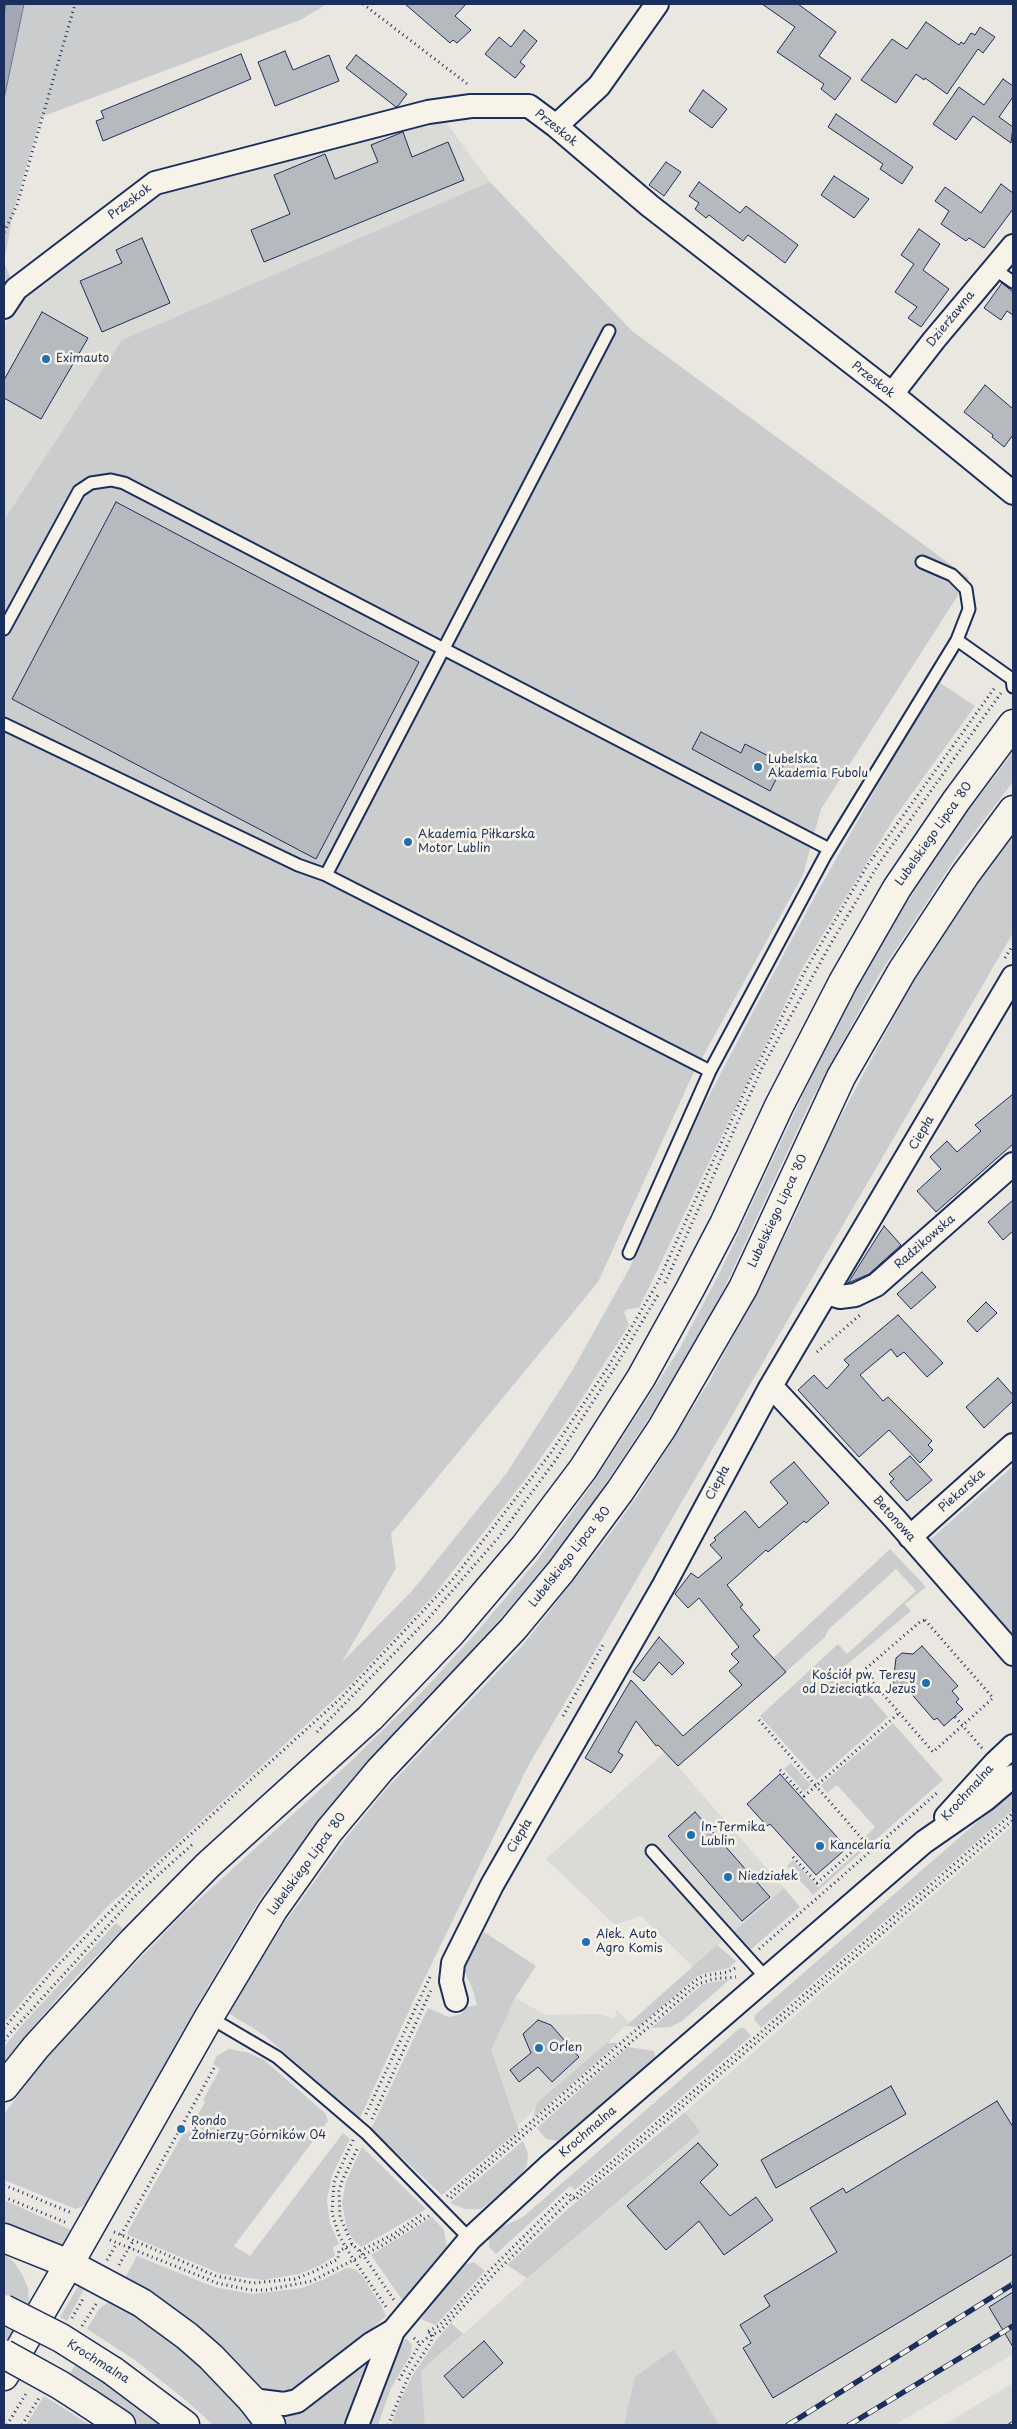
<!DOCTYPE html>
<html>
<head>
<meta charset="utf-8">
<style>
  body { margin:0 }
  #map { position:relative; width:1017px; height:2429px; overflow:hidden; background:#eae7e0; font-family:"Playpen Sans",sans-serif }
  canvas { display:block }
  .frame { position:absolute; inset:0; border:5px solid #1b2f5e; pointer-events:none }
</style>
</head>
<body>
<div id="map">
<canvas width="1017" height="2429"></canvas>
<div class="frame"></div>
</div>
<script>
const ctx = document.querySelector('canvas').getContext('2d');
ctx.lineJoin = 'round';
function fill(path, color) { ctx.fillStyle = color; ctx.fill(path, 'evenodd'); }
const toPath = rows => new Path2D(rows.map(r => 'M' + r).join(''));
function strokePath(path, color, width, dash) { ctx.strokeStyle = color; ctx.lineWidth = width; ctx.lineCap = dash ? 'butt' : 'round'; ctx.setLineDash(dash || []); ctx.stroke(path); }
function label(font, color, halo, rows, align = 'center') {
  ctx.font = font + ' "Playpen Sans",sans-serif'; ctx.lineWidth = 5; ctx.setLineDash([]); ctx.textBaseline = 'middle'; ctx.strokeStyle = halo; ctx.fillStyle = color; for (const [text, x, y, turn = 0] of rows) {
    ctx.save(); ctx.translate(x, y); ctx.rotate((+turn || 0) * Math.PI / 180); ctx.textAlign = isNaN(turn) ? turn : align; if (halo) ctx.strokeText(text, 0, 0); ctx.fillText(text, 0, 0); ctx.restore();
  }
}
fill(toPath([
  [445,121,490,182,123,340,4,520,4,326,23,296,166,191],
  [665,1752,784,1888,693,1967,641,1916,615,1925,546,1859],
  [1013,1825,1013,2354,895,2425,425,2425,421,2371,527,2278,701,2133,685,2112],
  [515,1998,546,2015,601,2014,614,2019,617,2010,629,2023,518,2125,490,2050],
  [1013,2383,1013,2425,944,2425]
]), '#dadad6');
fill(toPath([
  [24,4,327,4,300,20,41,117,13,212,4,263,16,289,4,307,4,99],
  [490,182,632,331,969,578,821,809,803,875,692,1076,598,1282,391,1534,396,1568,342,1662,412,1591,506,1474,572,1371,629,1269,700,1113,754,1010,815,896,937,681,975,706,895,817,803,967,639,1308,627,1309,624,1312,629,1325,576,1408,528,1476,434,1595,353,1682,108,1906,45,1974,4,2023,4,520,122,340],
  [1013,752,1013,782,961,850,879,975,810,1103,721,1295,670,1386,596,1498,551,1558,508,1610,323,1814,260,1899,206,1990,86,2204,76,2209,4,2180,4,2114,58,2043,183,1914,347,1765,421,1693,475,1634,538,1559,591,1486,680,1348,721,1270,830,1037,866,968,905,905,966,814],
  [1013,835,1013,933,528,1766,414,2000,360,2118,264,2035,228,2013,282,1926,343,1842,387,1788,523,1645,613,1530,642,1489,710,1380,755,1296,796,1214,831,1135,911,985,953,918],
  [1013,1466,1013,1636,934,1548,931,1539],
  [890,1549,926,1587,905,1604,911,1611,844,1667,888,1717,817,1780,760,1716,838,1644,847,1654,916,1591,896,1569,828,1630,825,1637,786,1672,773,1658],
  [893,1723,943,1780,871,1844,865,1837,875,1827,837,1785,827,1793,821,1785],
  [791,1763,811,1785,804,1792,784,1769],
  [1013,1791,1013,1810,761,2028,754,2019,755,2015],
  [865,1845,867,1847,813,1895,787,1866,793,1860,818,1887],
  [784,1888,800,1907,749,1951,733,1932],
  [116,1923,123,1929,75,1978,4,2061,4,2047,22,2025],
  [484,1932,536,1966,515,1998,491,2050,519,2130,442,2195,371,2129,428,2008,449,2017,461,2014,467,2007,477,2005,473,1990,463,1968],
  [717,1945,736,1961,729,1968,699,1975,638,2027,626,2026],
  [730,1979,682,2021,670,2027,651,2028,703,1984],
  [740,2028,744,2028,751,2036,575,2190,570,2186,496,2254,489,2247,489,2237,493,2231,523,2217],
  [607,2043,618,2043,533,2118,537,2103],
  [628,2047,654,2051,655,2058,564,2138,558,2141,546,2139,537,2128],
  [229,2049,249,2053,264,2060,326,2114,328,2121,234,2246,250,2256,343,2133,350,2139,332,2175,327,2200,330,2223,339,2244,333,2247,335,2256,319,2266,299,2274,263,2280,221,2274,128,2235,128,2231,184,2132,187,2134,205,2102,203,2100,220,2069,213,2064,217,2056],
  [685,2112,701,2132,527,2278,507,2265,567,2210],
  [523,2141,528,2154,527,2165,521,2175,510,2186,481,2209,465,2209,450,2203],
  [362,2147,426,2209,362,2247,355,2242,347,2230,342,2202,346,2181],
  [4,2200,71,2230,62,2246,4,2226],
  [432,2217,444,2230,447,2247,403,2301,371,2255],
  [4,2254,14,2262,23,2276,28,2288,29,2304,25,2318,4,2354],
  [137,2256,214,2287,252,2294,302,2288,325,2279,344,2269,350,2268,356,2270,362,2276,381,2305,386,2316,306,2387,299,2391,273,2394,254,2382,204,2333,124,2280],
  [474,2262,485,2271,436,2325,421,2319,460,2266],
  [79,2285,85,2287,67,2321,60,2317],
  [111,2300,177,2344,215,2377,255,2425,213,2425,188,2402,135,2360,87,2329,99,2309],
  [451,2323,463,2334,421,2371,425,2425,391,2425,401,2398,414,2373,437,2339],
  [406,2338,412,2345,411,2354,391,2388,378,2425,363,2425,389,2363],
  [674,2349,719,2425,624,2425,635,2377],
  [374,2353,359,2380,346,2425,286,2425,281,2418,295,2415],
  [78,2361,169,2425,140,2425,68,2376],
  [44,2396,87,2423,90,2425,26,2425]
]), '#cbcccd');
const water = toPath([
  [6,4,24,4,4,99,4,16,6,4]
]);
fill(water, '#a3a8b4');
strokePath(water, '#6d7892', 1);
const building = toPath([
  [405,4,466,4,455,16,471,30,457,43,453,40,450,43,405,4],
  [762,4,798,4,836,32,819,56,851,78,835,100,821,89,824,84,777,52,795,27,762,4],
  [926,22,959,45,961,42,964,44,971,33,975,35,980,27,995,37,983,53,978,49,947,94,925,78,924,80,916,74,896,103,861,80,892,39,907,49,926,22],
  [524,30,537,41,520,62,525,66,515,78,485,54,499,37,511,47,524,30],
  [285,51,293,70,329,55,339,81,275,106,258,62,285,51],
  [241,54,251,79,103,141,96,121,104,118,101,111,241,54],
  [356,55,407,94,398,106,396,107,346,68,356,55],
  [1003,79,1013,86,1013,97,999,117,1013,127,1011,143,973,116,956,140,933,124,959,87,984,105,1003,79],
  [703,90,727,109,712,128,689,111,703,90],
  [836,114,913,167,902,184,880,169,883,164,828,127,836,114],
  [403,132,412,157,448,142,464,180,264,262,251,230,290,214,274,175,325,154,335,179,378,162,371,145,403,132],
  [666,162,681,172,664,196,649,185,666,162],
  [834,176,869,199,854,218,821,195,834,176],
  [699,182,740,213,746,206,798,245,785,263,748,235,743,241,709,215,706,218,695,209,699,203,689,196,699,182],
  [1001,184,1013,193,1013,209,984,248,969,238,966,241,941,224,949,211,935,201,945,187,981,213,1001,184],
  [919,229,940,244,923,270,949,289,921,327,908,318,917,307,895,292,914,264,901,255,919,229],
  [142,238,170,303,102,332,80,281,122,263,116,250,142,238],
  [1002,283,1013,292,1013,315,1007,311,1001,320,984,308,1002,283],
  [42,312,88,338,41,419,4,398,4,380,42,312],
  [985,385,1013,409,1013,435,1004,447,992,437,993,435,964,412,985,385],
  [116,502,419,662,316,859,12,699,116,502],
  [701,732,741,753,745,744,784,764,770,791,692,749,701,732],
  [1013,1094,1013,1144,936,1212,917,1191,941,1169,930,1157,947,1141,957,1152,981,1131,975,1125,1013,1094],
  [1013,1200,1013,1231,1003,1240,988,1222,1013,1200],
  [884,1226,901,1245,869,1274,848,1283,884,1226],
  [922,1272,936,1287,911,1309,897,1294,922,1272],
  [986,1302,997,1313,977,1332,967,1321,986,1302],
  [898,1315,943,1363,927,1377,904,1352,897,1357,891,1349,860,1375,883,1401,888,1397,932,1441,928,1445,933,1450,920,1463,889,1430,859,1457,798,1390,814,1375,827,1389,849,1365,844,1360,898,1315],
  [998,1378,1013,1395,1013,1401,984,1428,966,1407,998,1378],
  [910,1456,932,1480,907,1501,890,1482,894,1479,889,1474,910,1456],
  [794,1462,829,1503,806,1523,804,1521,768,1552,766,1550,727,1585,743,1605,740,1607,760,1630,753,1636,786,1672,678,1766,658,1745,656,1746,636,1721,618,1752,623,1755,611,1773,585,1758,631,1680,683,1736,742,1685,729,1671,739,1662,731,1654,739,1647,699,1598,688,1608,675,1594,691,1573,698,1578,722,1558,710,1545,716,1540,714,1538,736,1519,745,1511,759,1528,788,1503,770,1482,794,1462],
  [659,1637,684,1663,672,1675,659,1662,644,1681,633,1672,659,1637],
  [922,1646,958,1686,952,1691,959,1699,956,1702,963,1709,944,1726,937,1718,934,1720,902,1683,892,1692,896,1658,902,1653,913,1654,922,1646],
  [780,1774,847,1848,816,1875,770,1824,767,1826,747,1804,780,1774],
  [695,1812,770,1897,742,1921,668,1836,695,1812],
  [538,2020,551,2025,579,2057,552,2082,538,2067,519,2082,510,2070,531,2053,523,2034,538,2020],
  [891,2086,906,2114,776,2188,761,2160,891,2086],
  [997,2101,1013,2127,1013,2254,773,2398,743,2348,751,2343,740,2325,770,2306,764,2296,837,2252,810,2208,843,2188,846,2193,997,2101],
  [698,2143,718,2165,700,2182,730,2216,756,2197,773,2220,724,2255,699,2221,666,2250,627,2206,698,2143],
  [1013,2292,1013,2347,989,2307,1013,2292],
  [484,2341,503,2363,463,2398,444,2376,484,2341]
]);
fill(building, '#b6babf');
strokePath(building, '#1b2f5e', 1);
const lane = toPath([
  [993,268,1013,282],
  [4,629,79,491,91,483,111,480,124,483,829,849],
  [957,640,1012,679,1013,687],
  [4,724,298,865,326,875,710,1071],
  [326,875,609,331],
  [629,1253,710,1071,825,856,957,640,969,609,966,589,952,575,922,562],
  [652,1851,767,1979],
  [209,2017,277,2057,366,2133,470,2239]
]);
const street = toPath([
  [556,126,599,86,657,4],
  [4,307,16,289,155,183,428,112,471,106,529,106,556,126,650,206,892,394,1013,493],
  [892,394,934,340,1013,246],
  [827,1293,840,1297,855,1295,876,1285,1013,1164],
  [771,1386,895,1519,1013,1654],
  [910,1537,1013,1445],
  [946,1817,995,1763,1013,1746],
  [456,2000,451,1981,453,1963,492,1885,664,1585,771,1386,1013,977],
  [252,2400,284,2404,297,2401,371,2344,393,2331,470,2239,550,2165,924,1842,986,1799,1013,1776],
  [357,2425,393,2331]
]);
const secondary = toPath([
  [4,2087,36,2047,133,1941,208,1865,370,1718,452,1632,525,1546,583,1469,641,1378,689,1291,724,1224,779,1106,843,982,897,888,956,801,1013,724],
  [4,2238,69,2264,142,2303,187,2336,211,2357,252,2400],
  [4,2376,69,2264,209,2017,273,1910,329,1831,380,1770,513,1629,561,1571,620,1491,662,1428,743,1288,841,1077,902,971,965,875,1013,810]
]);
const primary = toPath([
  [113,2371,185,2425],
  [252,2400,271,2425],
  [88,2403,121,2425]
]);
strokePath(lane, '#1b2f5e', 15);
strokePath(street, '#1b2f5e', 26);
strokePath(secondary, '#1b2f5e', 31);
strokePath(primary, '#1b2f5e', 31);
strokePath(toPath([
  [363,4,470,86],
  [4,232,17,205,75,4],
  [1005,958,1013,945],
  [665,1283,762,1068,830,945,878,865,1001,693],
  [817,1352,860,1315],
  [925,1620,993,1698,933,1752,863,1671,921,1621,925,1620],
  [563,1716,604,1643],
  [955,1717,982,1748],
  [759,1720,816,1786,899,1713],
  [317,1732,427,1620,498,1538,555,1461,617,1364,658,1295],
  [780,1770,804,1796,816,1786,872,1850],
  [793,1857,817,1883,864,1841],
  [759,1949,937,1793],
  [4,2028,57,1966,148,1873,342,1697,454,1578,550,1454,608,1367,658,1282,749,1082,805,971,867,866,996,686],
  [4,2040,137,1894,194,1843],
  [366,2114,430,1977],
  [372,2119,432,1988],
  [353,2140,334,2182,332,2213,339,2235,346,2248,386,2307],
  [4,2185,72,2213],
  [447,2196,630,2035,696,1980,703,1976,728,1972,737,1967],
  [4,2197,67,2223],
  [451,2198,698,1984,713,1979,736,1977],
  [114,2232,216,2276,253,2283,295,2279,313,2272,338,2259,339,2251,352,2244,364,2256,394,2300],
  [121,2235,214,2068],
  [110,2240,217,2283,250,2290,267,2290,312,2281,381,2246,429,2216],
  [352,2244,340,2217,339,2191,342,2181,358,2147],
  [360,2251,394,2234,424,2213],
  [107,2260,117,2243],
  [119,2265,133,2241],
  [72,2318,84,2297],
  [82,2326,96,2304],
  [428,2331,439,2326,494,2266,568,2193,575,2200,1013,1820],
  [414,2338,420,2344],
  [399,2380,420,2344,428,2337,440,2331,498,2270,589,2182,1013,1813],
  [7,2425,27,2392],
  [22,2425,39,2398],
  [388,2425,409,2375,431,2342,433,2335,427,2331]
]), '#1b2f5e', 3, [1, 4]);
strokePath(lane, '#f7f3e8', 11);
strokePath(street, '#f7f3e8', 22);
strokePath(secondary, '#f7f3e8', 28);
strokePath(primary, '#f7f3e8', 28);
const rail = toPath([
  [788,2425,1013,2284],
  [849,2425,1013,2326],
  [1011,2425,1013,2424]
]);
strokePath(rail, '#1b2f5e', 5.5);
strokePath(rail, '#f7f3e8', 4, [11]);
const primaryBridge = toPath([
  [4,2309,61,2338,113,2371],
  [4,2354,60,2385,88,2403]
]);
strokePath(primaryBridge, '#1b2f5e', 31, []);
strokePath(primaryBridge, '#f7f3e8', 28);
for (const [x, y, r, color] of [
  [46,359,5,"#1f6fb2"],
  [758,767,5,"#1f6fb2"],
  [408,842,5,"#1f6fb2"],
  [926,1683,5,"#1f6fb2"],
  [691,1835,5,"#1f6fb2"],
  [820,1846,5,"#1f6fb2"],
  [728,1877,5,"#1f6fb2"],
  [586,1942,5,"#1f6fb2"],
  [539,2048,5,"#1f6fb2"],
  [181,2129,5,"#1f6fb2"]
]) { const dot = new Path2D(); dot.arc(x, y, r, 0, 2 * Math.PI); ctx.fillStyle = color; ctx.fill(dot); strokePath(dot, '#f7f3e8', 2); }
label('12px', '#1b2f5e', '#f7f3e8', [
  ["Przeskok",556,128,39],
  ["Przeskok",130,202,-37],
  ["Dzierżawna",951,319,-51],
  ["Przeskok",873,380,38],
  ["Lubelskiego Lipca '80",934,834,-55],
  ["Ciepła",922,1133,-60],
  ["Lubelskiego Lipca '80",778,1211,-65],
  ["Radzikowska",925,1242,-41],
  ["Ciepła",718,1483,-62],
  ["Piekarska",962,1491,-42],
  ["Betonowa",894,1519,48],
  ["Lubelskiego Lipca '80",570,1557,-52],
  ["Krochmalna",968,1793,-48],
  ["Ciepła",520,1836,-60],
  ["Lubelskiego Lipca '80",307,1864,-54],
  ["Krochmalna",588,2132,-41],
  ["Krochmalna",98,2362,32]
]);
label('12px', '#1b2f5e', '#f7f3e8', [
  ["Eximauto",56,359],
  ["Lubelska",768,760],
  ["Akademia Fubolu",768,774],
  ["Akademia Piłkarska",418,835],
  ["Motor Lublin",418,849],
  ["Kościół pw. Teresy",916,1676,"right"],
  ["od Dzieciątka Jezus",916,1690,"right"],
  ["In-Termika",701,1828],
  ["Lublin",701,1842],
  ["Kancelaria",830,1846],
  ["Niedziałek",738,1877],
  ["Alek. Auto",596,1935],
  ["Agro Komis",596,1949],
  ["Orlen",549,2048],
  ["Rondo",191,2122],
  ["Żołnierzy-Górników 04",191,2136]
], 'left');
</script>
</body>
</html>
